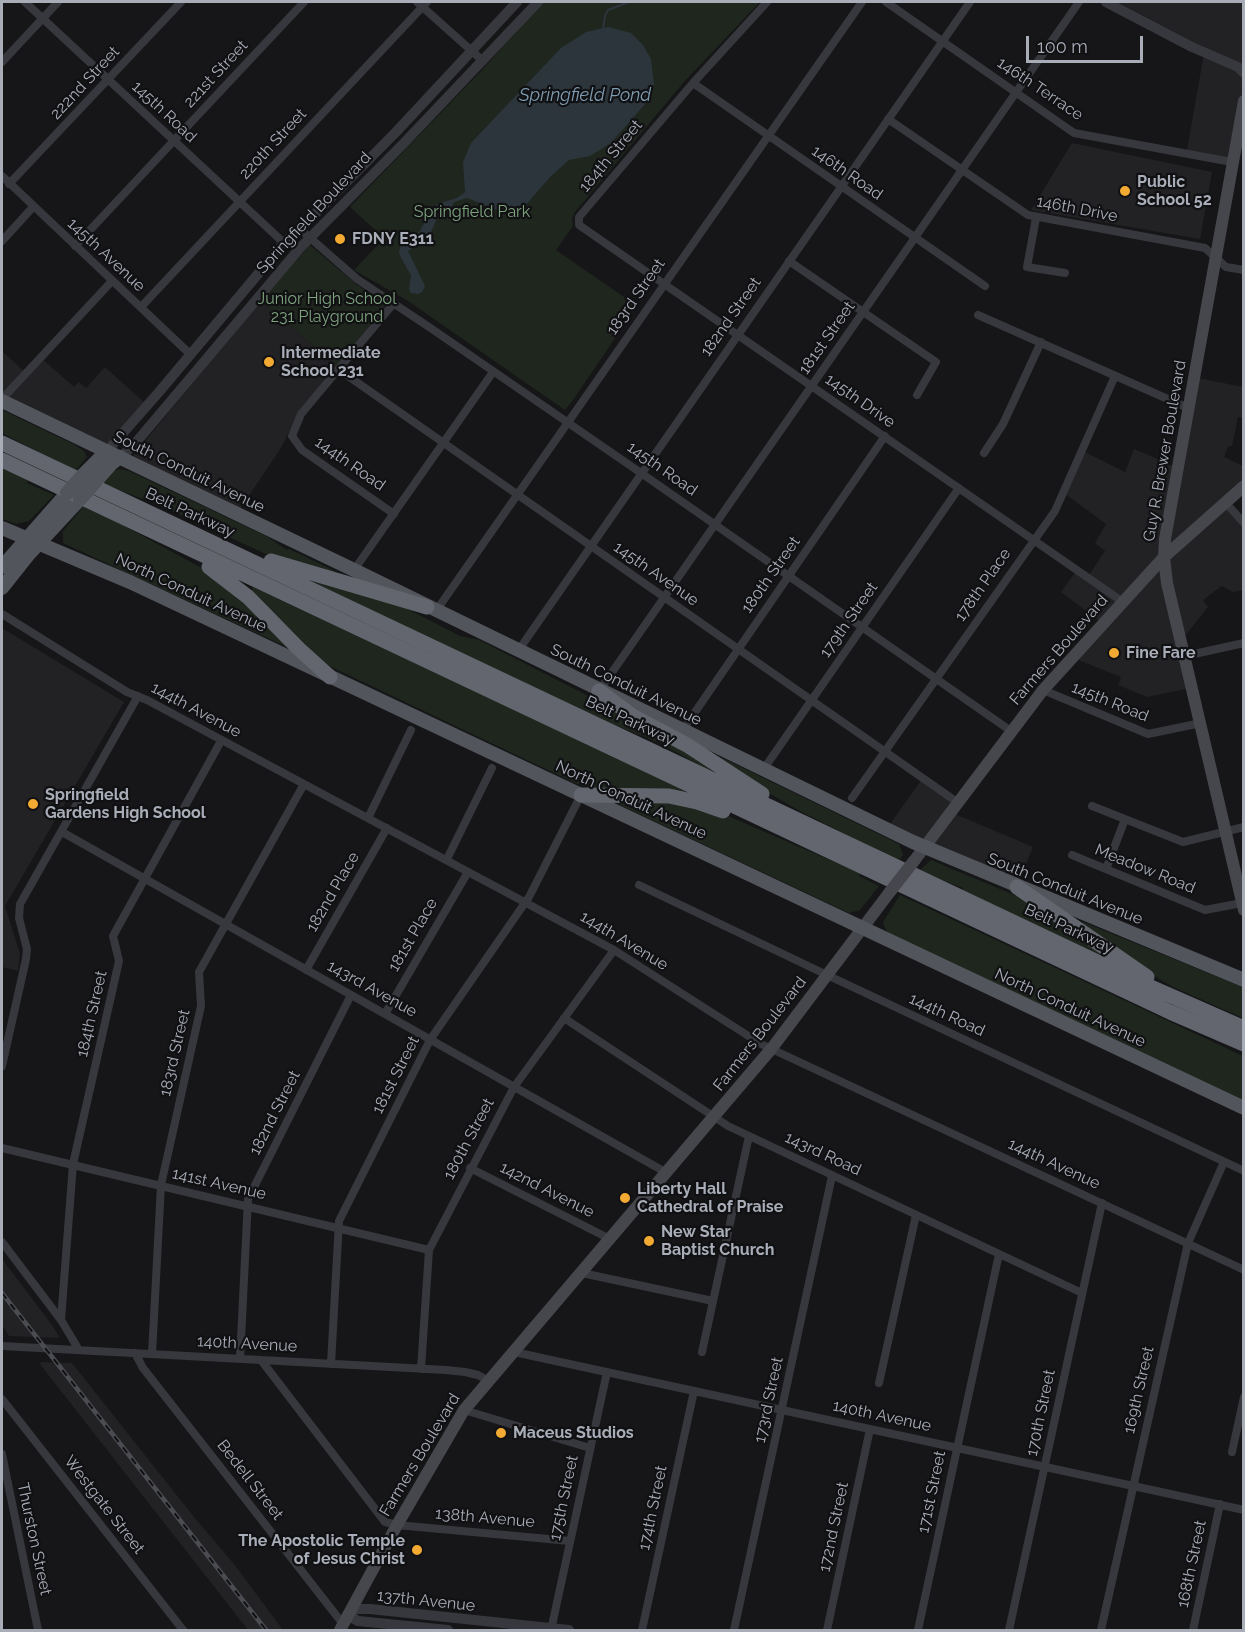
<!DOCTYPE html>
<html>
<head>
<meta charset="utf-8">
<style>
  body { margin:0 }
  #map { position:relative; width:1245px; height:1632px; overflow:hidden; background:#161618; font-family:Raleway,sans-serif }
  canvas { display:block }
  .frame { position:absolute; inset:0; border:3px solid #a8adb8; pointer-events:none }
  .scale { position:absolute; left:1026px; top:36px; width:117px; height:27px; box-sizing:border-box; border:3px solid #a8adb8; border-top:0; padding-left:8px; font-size:18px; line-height:21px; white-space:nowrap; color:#a8adb8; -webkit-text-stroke:4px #111113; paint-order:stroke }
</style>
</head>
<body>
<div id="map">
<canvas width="1245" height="1632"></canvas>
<div class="frame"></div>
<div class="scale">100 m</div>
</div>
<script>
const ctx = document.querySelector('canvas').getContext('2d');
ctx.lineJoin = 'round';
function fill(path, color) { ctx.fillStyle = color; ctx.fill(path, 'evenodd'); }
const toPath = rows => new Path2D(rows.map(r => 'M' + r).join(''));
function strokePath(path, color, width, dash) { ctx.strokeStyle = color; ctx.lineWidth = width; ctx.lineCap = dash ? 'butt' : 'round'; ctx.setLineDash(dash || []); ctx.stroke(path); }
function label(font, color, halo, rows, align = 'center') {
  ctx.font = font + ' Raleway,sans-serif'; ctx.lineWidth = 4.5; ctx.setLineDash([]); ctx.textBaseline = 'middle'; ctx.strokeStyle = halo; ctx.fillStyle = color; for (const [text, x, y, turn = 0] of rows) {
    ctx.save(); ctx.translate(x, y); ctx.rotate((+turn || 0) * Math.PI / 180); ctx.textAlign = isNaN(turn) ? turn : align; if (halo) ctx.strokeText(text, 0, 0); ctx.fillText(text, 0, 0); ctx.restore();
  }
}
fill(toPath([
  [1118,2,1243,2,1244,142,1239,160,1187,150,1205,48],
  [1072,143,1212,172,1200,239,1031,210],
  [260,301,338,366,301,408,281,448,240,509,133,456],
  [2,351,26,373,41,358,74,387,79,382,86,388,105,367,147,405,107,444,2,395],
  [1193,377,1243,387,1243,418,1238,417,1232,446,1228,446,1224,457,1243,466,1243,484,1223,502,1243,526,1243,590,1233,592,1222,586,1203,600,1208,607,1180,642,1191,688,1147,697,1118,685,1121,677,1071,657,1102,623,1061,592,1076,571,1087,578,1105,551,1095,543,1106,524,1064,493,1083,451,1125,472,1134,449,1176,467],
  [2,628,124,702,5,906,20,954,18,971,2,967],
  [922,779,955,803,948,811,1033,847,1018,884,888,827],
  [2,1259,52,1325,60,1338,9,1336,2,1325],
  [43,1362,72,1363,194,1517,234,1564,283,1630,248,1630,39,1363]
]), '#222225');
fill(toPath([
  [543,2,760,2,683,83,575,212,572,219,573,226,556,250,637,306,573,400,565,410,408,301,354,270,384,238,350,207,483,69],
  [310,245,356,284,387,304,338,366,260,301],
  [2,410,73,444,84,451,87,457,75,471,2,433],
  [2,467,28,479,27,483,54,495,29,521,16,524,2,519],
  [119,469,129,471,266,536,287,550,289,549,335,571,333,575,268,555,159,505,103,484,115,470],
  [83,507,117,522,224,580,289,648,63,543,63,531],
  [305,576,400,605,460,636,479,640,645,725,712,768,711,772,660,743,615,725,305,580],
  [253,587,697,796,594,790,575,783,321,662,251,592],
  [702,748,899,844,903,855,898,861,798,810,755,785],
  [622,799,668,800,728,816,860,873,859,876,879,886,860,910,849,913,620,805],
  [931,860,1024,899,1100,953,1098,954,962,890,963,888,919,871],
  [900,895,1243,1056,1243,1101,890,934,886,930,883,922],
  [1083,922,1242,987,1243,988,1243,1018,1173,987,1141,968,1081,924]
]), '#1e261e');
fill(toPath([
  [608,27,631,33,643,45,651,59,654,85,645,104,611,143,590,156,569,160,551,176,523,208,505,213,467,198,454,202,449,211,438,216,431,232,423,241,408,251,425,286,422,292,418,294,411,293,409,289,411,275,401,258,399,252,401,244,407,238,420,231,427,217,437,204,457,198,465,192,463,162,471,143,561,48,586,32]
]), '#2c353c');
strokePath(toPath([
  [603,29,605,16,608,10,629,2]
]), '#2c353c', 2);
strokePath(toPath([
  [25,2,284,243],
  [417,2,483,61],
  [767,2,693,83,579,217,579,225,1123,602],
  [886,2,1074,133,1232,162],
  [2,62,58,2],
  [693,83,985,286],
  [888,119,1028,215,1205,248,1226,267,1244,270],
  [2,176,191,355],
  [9,184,181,2],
  [1036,218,1027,267,1065,273],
  [300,229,357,279,432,329,641,473,1011,731],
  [2,241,33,207],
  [75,246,304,2],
  [789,261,936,362,917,395],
  [141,307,427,2],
  [978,315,1188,408],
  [338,369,957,802],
  [2,399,112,281],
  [984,453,1003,424,1041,342],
  [1225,502,1244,523],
  [394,514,302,450,292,436,301,414,394,303],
  [354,570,493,372],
  [436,611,862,2],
  [2,614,127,692,147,700,614,950,761,1044,1244,1270],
  [518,651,970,2],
  [1185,656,1244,643],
  [1043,690,1148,734,1201,723],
  [599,691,1079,2],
  [682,731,885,436],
  [763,770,959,488],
  [852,798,1055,511,1115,376],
  [1092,806,1183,842,1244,827],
  [368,818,411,730],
  [62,832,667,1173],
  [1072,855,1205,910,1242,903],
  [447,859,492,768],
  [1106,869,1125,819],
  [639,885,827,975,1244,1171],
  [306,970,387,828],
  [385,1014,468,872],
  [564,1018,728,1126,1082,1293],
  [2,1066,26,959,27,949,19,918,20,904,138,696],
  [2,1148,429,1250],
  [470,1168,610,1239],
  [2,1242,61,1320,79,1350],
  [582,1273,713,1301],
  [61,1320,73,1164,119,961,113,936,221,741],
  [2,1346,446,1370,465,1372,478,1375,489,1381],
  [514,1352,1244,1510],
  [702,1352,749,1136],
  [135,1353,143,1368,343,1624],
  [152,1354,161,1185,201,1006,199,972,304,784],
  [240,1359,248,1199,351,995],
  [261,1360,385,1522,397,1525,570,1541],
  [331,1364,339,1221,430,1040,529,897,581,795],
  [421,1369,429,1250,514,1087,614,950],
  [879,1383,916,1215],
  [2,1399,183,1630],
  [464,1410,590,1448],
  [1232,1452,1244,1397],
  [2,1454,38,1630],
  [551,1630,607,1372],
  [642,1630,694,1391],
  [734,1630,832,1176],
  [827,1630,870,1429],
  [918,1630,999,1254],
  [1009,1630,1102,1203],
  [1101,1630,1188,1243,1224,1162],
  [1193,1630,1220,1504]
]), '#37383d', 8);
strokePath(toPath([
  [1106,2,1192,47,1238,67,1244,73],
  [107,451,159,392,284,243,307,222,396,132,517,2],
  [120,457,133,446,300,248,404,143,538,2],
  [347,1615,356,1609,370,1609,569,1630],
  [347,1615,358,1621,448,1630]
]), '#37383d', 10);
strokePath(toPath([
  [1244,101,1165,539,1164,557,1167,583,1244,910],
  [914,861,1043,690,1164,557,1244,486],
  [340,1630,397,1525,464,1410,772,1048,889,893]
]), '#45474d', 12);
strokePath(toPath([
  [2,401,354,570,913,842,1244,980],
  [83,475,107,451],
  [96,481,111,464,120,457],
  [2,528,130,582,1244,1108],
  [2,567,67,493],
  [2,588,29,554,80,499]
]), '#53555c', 14);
strokePath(toPath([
  [2,443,1144,984,1244,1028],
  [2,460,1170,1012,1244,1044],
  [271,561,427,607],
  [209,567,248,597,299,649,330,677],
  [599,691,634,717,687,745,762,794],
  [581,795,669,796,697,802,723,811],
  [1017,887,1147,977]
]), '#63666e', 15);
const rail = toPath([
  [2,1293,266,1630]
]);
strokePath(rail, '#4a4c52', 4.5);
strokePath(rail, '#111113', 2, [7]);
strokePath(toPath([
  [889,893,914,861]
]), '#45474d', 12);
strokePath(toPath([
  [67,493,83,475],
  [80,499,96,481]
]), '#53555c', 14);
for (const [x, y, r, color] of [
  [1125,191,6,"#f3aa33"],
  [340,239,6,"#f3aa33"],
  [269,362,6,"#f3aa33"],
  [1114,653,6,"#f3aa33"],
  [33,804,6,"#f3aa33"],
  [625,1198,6,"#f3aa33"],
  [649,1241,6,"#f3aa33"],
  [501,1433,6,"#f3aa33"],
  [417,1550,6,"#f3aa33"]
]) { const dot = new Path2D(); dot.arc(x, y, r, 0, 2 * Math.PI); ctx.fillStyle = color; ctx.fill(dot); strokePath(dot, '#111113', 2); }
label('16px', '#a8adb8', '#111113', [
  ["221st Street",216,74,-47],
  ["222nd Street",85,83,-47],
  ["146th Terrace",1040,89,34],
  ["145th Road",164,112,43],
  ["220th Street",273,144,-47],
  ["184th Street",611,156,-50],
  ["146th Road",847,173,35],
  ["146th Drive",1077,209,11],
  ["Springfield Boulevard",314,213,-47],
  ["145th Avenue",106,255,43],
  ["183rd Street",636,297,-55],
  ["182nd Street",731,317,-55],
  ["181st Street",827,338,-55],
  ["145th Drive",860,401,35],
  ["Guy R. Brewer Boulevard",1165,451,-80],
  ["144th Road",350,464,35],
  ["145th Road",662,469,35],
  ["South Conduit Avenue",189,472,26],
  ["Belt Parkway",190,513,25],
  ["145th Avenue",656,574,35],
  ["180th Street",771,575,-55],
  ["178th Place",983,585,-55],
  ["North Conduit Avenue",191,593,25],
  ["179th Street",849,620,-55],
  ["Farmers Boulevard",1059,650,-49],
  ["South Conduit Avenue",626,685,26],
  ["145th Road",1110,702,22],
  ["144th Avenue",196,710,28],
  ["Belt Parkway",630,721,25],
  ["North Conduit Avenue",631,800,25],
  ["Meadow Road",1145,869,22],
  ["South Conduit Avenue",1065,889,22],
  ["182nd Place",333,892,-60],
  ["Belt Parkway",1069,929,25],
  ["181st Place",413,935,-60],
  ["144th Avenue",624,941,31],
  ["143rd Avenue",372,989,29],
  ["North Conduit Avenue",1070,1008,25],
  ["184th Street",92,1014,-77],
  ["144th Road",947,1015,25],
  ["Farmers Boulevard",760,1034,-52],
  ["183rd Street",175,1053,-77],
  ["181st Street",396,1075,-63],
  ["182nd Street",275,1113,-63],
  ["180th Street",469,1139,-62],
  ["143rd Road",823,1154,25],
  ["144th Avenue",1054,1164,25],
  ["141st Avenue",219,1184,13],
  ["142nd Avenue",547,1190,27],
  ["140th Avenue",247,1344,3],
  ["169th Street",1139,1390,-77],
  ["173rd Street",769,1400,-78],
  ["170th Street",1041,1413,-78],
  ["140th Avenue",882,1416,12],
  ["Farmers Boulevard",420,1455,-59],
  ["Bedell Street",250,1480,52],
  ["171st Street",932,1492,-78],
  ["175th Street",564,1498,-78],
  ["Westgate Street",104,1505,52],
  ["174th Street",653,1508,-78],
  ["138th Avenue",485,1518,5],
  ["172nd Street",834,1527,-78],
  ["Thurston Street",34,1539,78],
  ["168th Street",1192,1564,-78],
  ["137th Avenue",426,1601,6]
]);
label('bold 16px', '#a8adb8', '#111113', [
  ["Public",1137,182],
  ["School 52",1137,200],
  ["FDNY E311",352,239],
  ["Intermediate",281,353],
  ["School 231",281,371],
  ["Fine Fare",1126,653],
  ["Springfield",45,795],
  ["Gardens High School",45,813],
  ["Liberty Hall",637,1189],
  ["Cathedral of Praise",637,1207],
  ["New Star",661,1232],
  ["Baptist Church",661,1250],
  ["Maceus Studios",513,1433],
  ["The Apostolic Temple",405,1541,"right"],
  ["of Jesus Christ",405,1559,"right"]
], 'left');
label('16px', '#7ea37f', '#111113', [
  ["Springfield Park",472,212],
  ["Junior High School",327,299],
  ["231 Playground",327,317]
]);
label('italic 18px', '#7e9db3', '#111113', [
  ["Springfield Pond",585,96]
]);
</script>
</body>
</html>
